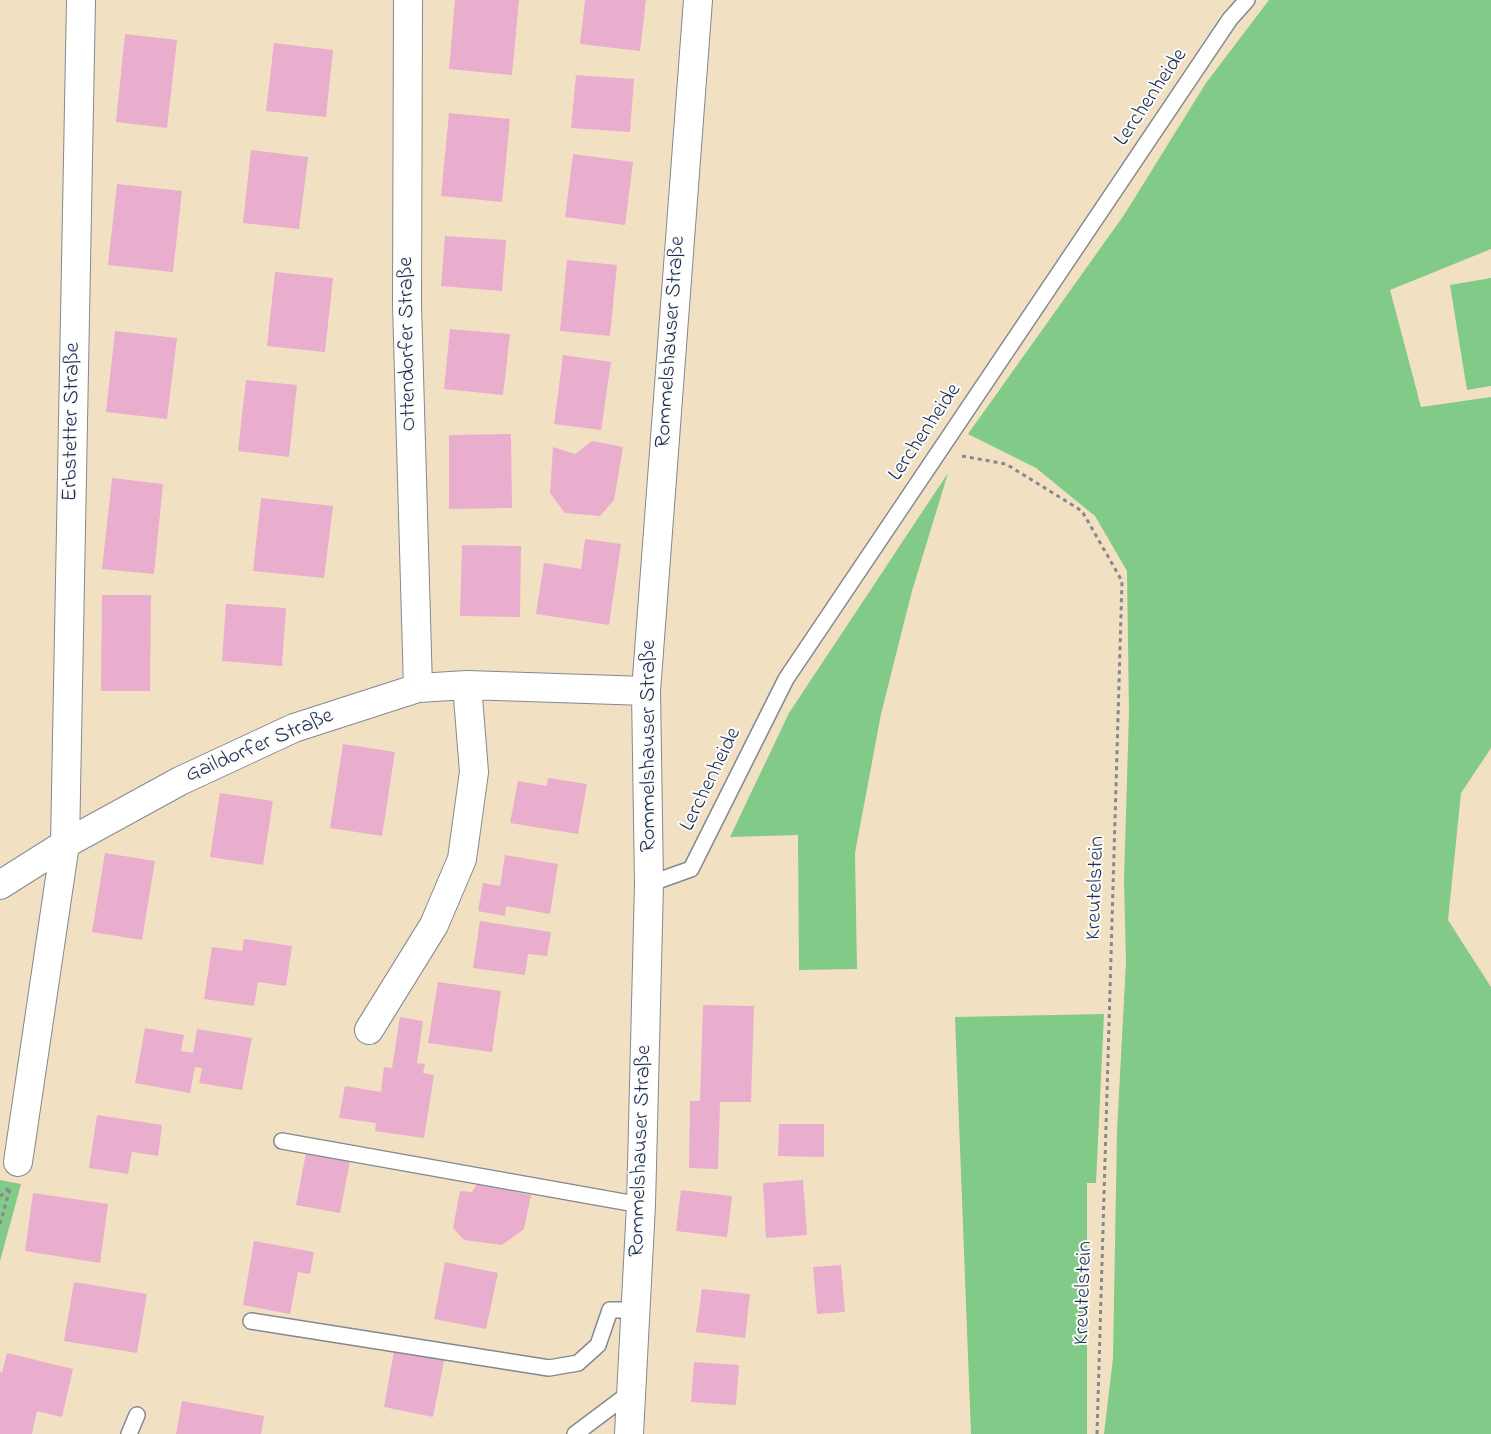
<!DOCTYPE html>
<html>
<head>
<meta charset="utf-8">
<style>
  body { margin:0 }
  canvas { display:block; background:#f2e0c3 }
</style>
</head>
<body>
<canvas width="1491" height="1434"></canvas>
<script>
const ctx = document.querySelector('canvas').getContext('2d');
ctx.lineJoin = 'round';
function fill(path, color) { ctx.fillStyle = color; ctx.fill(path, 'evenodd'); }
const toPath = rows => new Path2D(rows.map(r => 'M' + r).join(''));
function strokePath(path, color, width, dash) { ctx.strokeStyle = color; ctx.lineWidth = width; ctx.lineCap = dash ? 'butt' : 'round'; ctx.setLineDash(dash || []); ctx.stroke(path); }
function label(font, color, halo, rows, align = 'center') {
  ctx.font = font + ' "Indie Flower",sans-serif'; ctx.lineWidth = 4; ctx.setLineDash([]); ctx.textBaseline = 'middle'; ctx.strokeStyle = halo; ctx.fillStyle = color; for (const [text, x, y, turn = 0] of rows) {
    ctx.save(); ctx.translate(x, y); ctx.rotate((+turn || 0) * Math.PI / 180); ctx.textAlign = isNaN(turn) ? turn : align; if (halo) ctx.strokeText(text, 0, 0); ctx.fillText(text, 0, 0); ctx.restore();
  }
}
fill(toPath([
  [1269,0,1491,0,1491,249,1390,290,1421,407,1491,397,1491,748,1461,793,1448,920,1491,987,1491,1434,1104,1434,1113,1358,1117,1131,1126,962,1124,880,1129,712,1127,571,1095,516,1036,468,968,434,1124,215,1206,83],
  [1491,278,1491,386,1467,390,1450,285],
  [948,473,912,591,881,714,855,853,857,969,799,970,798,835,730,837,789,713],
  [1104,1014,1096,1183,1087,1183,1087,1434,971,1434,955,1017],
  [0,1180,21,1184,0,1261]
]), '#81ca87');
fill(toPath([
  [455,0,519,0,512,75,449,69],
  [585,0,646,0,640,51,580,44],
  [125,34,177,40,167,128,116,122],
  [274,43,333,50,326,117,266,111],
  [576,75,634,79,630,132,571,128],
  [449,113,510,119,502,202,441,196],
  [251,150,308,157,299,229,243,223],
  [573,154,633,162,625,225,565,217],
  [117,184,182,191,173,272,108,265],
  [445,236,506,240,502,291,441,286],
  [567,260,617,265,610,336,560,331],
  [275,272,333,278,325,352,267,346],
  [450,329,510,334,503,395,444,389],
  [115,331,177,338,167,419,106,412],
  [563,355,611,362,601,430,554,424],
  [246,380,297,385,289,457,238,451],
  [511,434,512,508,449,509,449,435],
  [592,441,623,447,614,500,600,516,565,513,550,493,553,447,575,454],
  [112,478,163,484,154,574,102,569],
  [261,498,333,506,324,578,253,571],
  [585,539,621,544,609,625,536,614,544,563,581,569],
  [462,545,521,546,520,617,460,616],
  [102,595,151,595,150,691,101,691],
  [226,604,286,608,282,666,222,661],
  [343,744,395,752,382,836,330,828],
  [548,778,587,784,578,834,510,823,518,781,547,786],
  [220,793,273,801,263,865,210,857],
  [105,853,155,861,142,940,92,932],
  [505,855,558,864,550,914,506,906,505,916,478,911,483,883,500,886],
  [480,921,551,932,547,956,528,954,525,975,473,968],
  [244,939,292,946,286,986,258,982,254,1006,204,999,212,947,242,951],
  [438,982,501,991,492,1052,428,1043],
  [703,1005,754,1006,751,1102,720,1102,718,1169,689,1168,690,1101,700,1101],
  [400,1017,423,1021,417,1063,425,1064,423,1073,434,1075,424,1138,375,1131,376,1123,339,1118,345,1086,381,1092,384,1067,392,1068],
  [145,1028,184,1035,181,1051,193,1053,197,1029,252,1038,242,1090,199,1083,202,1068,195,1067,190,1093,135,1083],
  [97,1115,162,1125,158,1156,132,1152,128,1174,89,1168],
  [779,1124,824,1124,824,1157,778,1156],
  [306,1153,350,1161,340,1213,296,1205],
  [803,1180,807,1235,766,1238,763,1183],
  [477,1184,531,1195,524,1229,502,1245,464,1240,453,1228,460,1191,472,1192],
  [681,1190,732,1196,727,1237,676,1231],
  [33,1193,108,1204,100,1263,25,1251],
  [254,1241,314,1252,310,1274,298,1272,290,1314,243,1305],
  [445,1262,498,1273,486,1329,434,1319],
  [841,1265,845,1312,817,1314,813,1267],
  [74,1282,147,1294,137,1353,64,1341],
  [702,1289,750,1294,745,1338,696,1332],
  [395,1346,445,1356,433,1417,384,1407],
  [7,1353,73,1369,62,1417,37,1411,32,1434,0,1434,0,1372,2,1373],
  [694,1362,739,1365,736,1405,691,1402],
  [182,1401,264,1416,261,1434,176,1434]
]), '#e9aece');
const lane = toPath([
  [649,884,691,869,786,679,1230,19,1247,0],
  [282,1141,641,1205],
  [251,1321,549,1368,578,1363,598,1345,610,1310,636,1310],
  [129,1434,137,1415],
  [575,1434,631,1392]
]);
const street = toPath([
  [408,0,407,305,418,688],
  [0,885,65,844,180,781,294,728,418,688,467,685,646,691],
  [369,1030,434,925,462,859,474,772,467,685],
  [18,1162,65,844,81,0],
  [629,1434,641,1205,649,884,646,691,698,0]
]);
strokePath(lane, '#868890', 18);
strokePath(street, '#868890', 30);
strokePath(toPath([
  [962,456,1006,464,1082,511,1122,581,1097,1434],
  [0,1196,5,1193,8,1188],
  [0,1224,10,1189]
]), '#868890', 3, [4, 4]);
strokePath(lane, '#fff', 15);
strokePath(street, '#fff', 28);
label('22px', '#1b2f5e', '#fdfcf7', [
  ["Lerchenheide",1152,98,-56],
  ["Rommelshauser Straße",672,342,-86],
  ["Ottendorfer Straße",409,344,-91],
  ["Erbstetter Straße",73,422,-89],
  ["Lerchenheide",926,433,-56],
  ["Rommelshauser Straße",650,746,-90],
  ["Gaildorfer Straße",260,747,-23],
  ["Lerchenheide",712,780,-64],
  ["Kreutelstein",1097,888,-88],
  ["Rommelshauser Straße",642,1151,-88],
  ["Kreutelstein",1085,1293,-88]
]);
</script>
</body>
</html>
